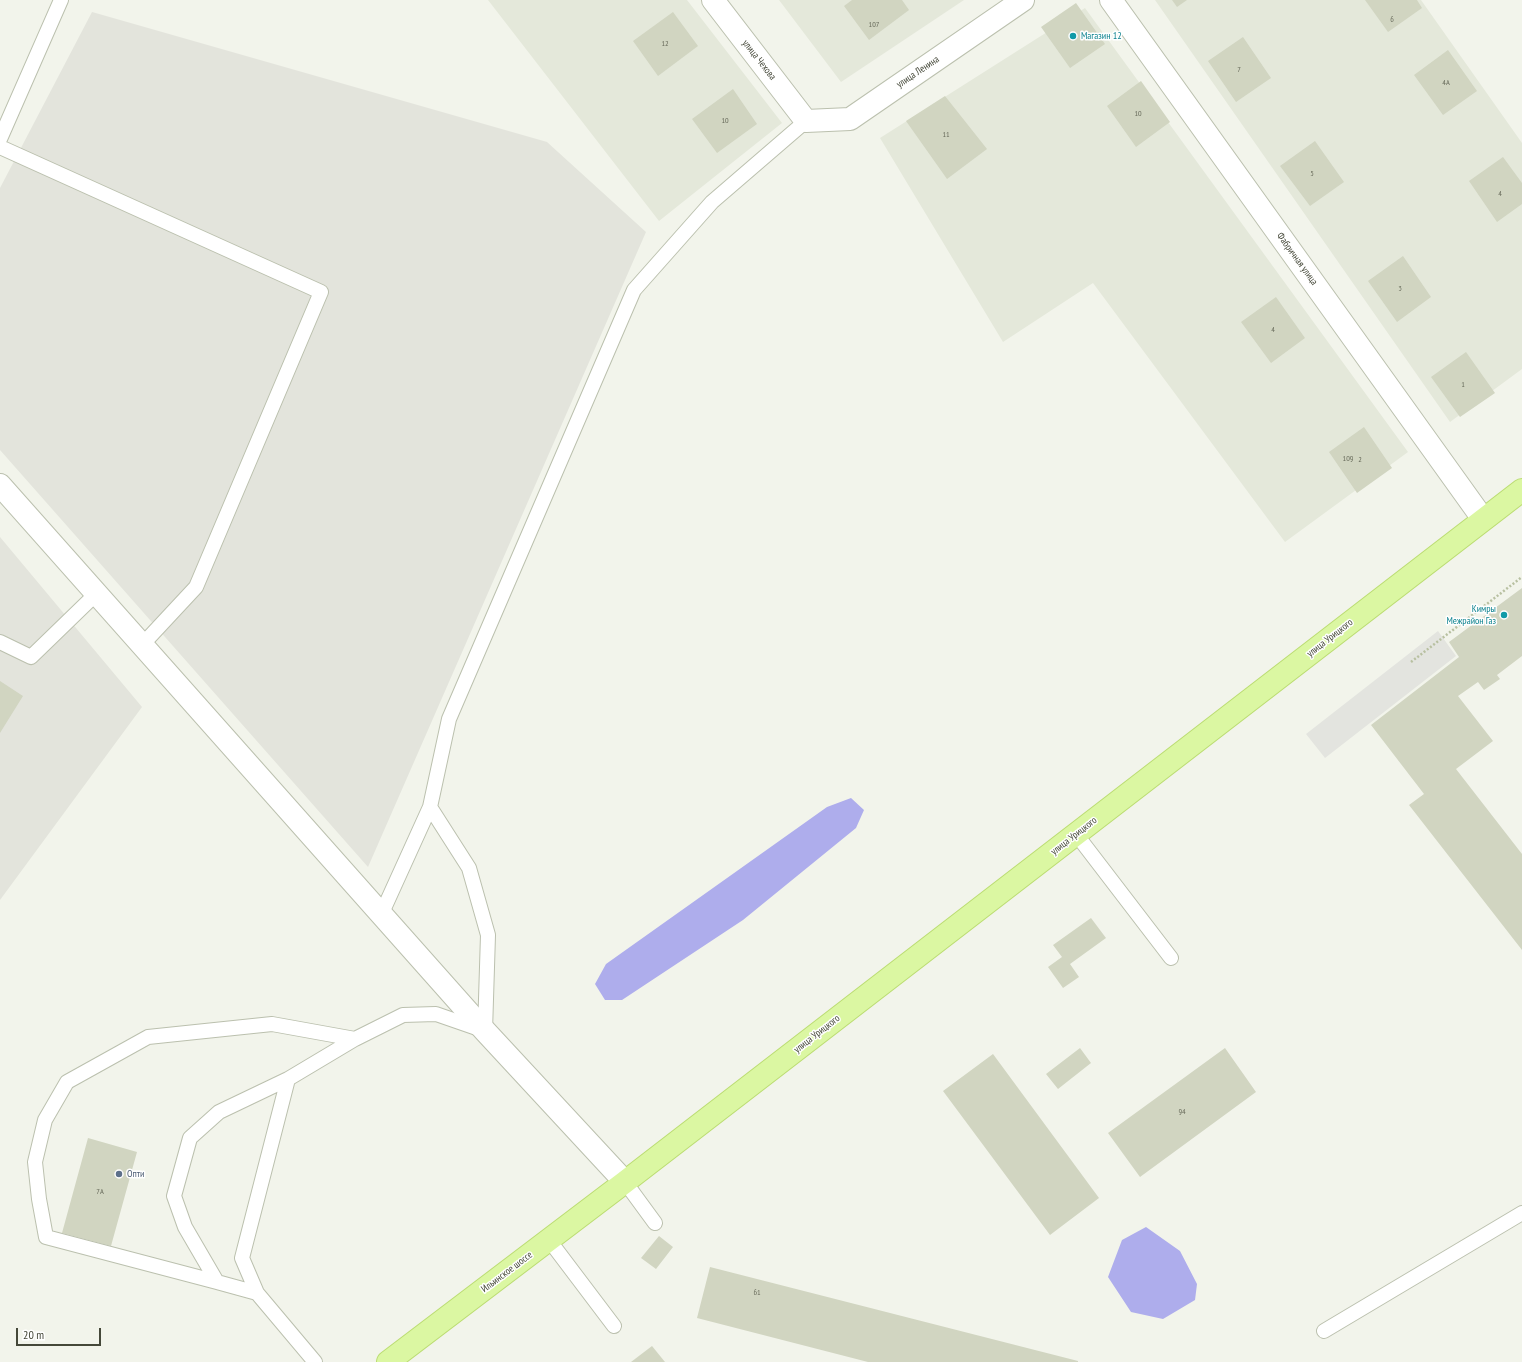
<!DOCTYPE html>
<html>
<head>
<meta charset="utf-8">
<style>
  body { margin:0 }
  #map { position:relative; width:1522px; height:1362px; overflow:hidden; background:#f2f4eb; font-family:"PT Sans Narrow",sans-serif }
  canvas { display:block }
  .scale { position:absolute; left:16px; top:1328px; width:85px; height:18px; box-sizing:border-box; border:2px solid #454839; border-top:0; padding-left:5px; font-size:12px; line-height:14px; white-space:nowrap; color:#454839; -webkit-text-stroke:3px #fff; paint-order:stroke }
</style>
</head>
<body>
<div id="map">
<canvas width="1522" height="1362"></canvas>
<div class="scale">20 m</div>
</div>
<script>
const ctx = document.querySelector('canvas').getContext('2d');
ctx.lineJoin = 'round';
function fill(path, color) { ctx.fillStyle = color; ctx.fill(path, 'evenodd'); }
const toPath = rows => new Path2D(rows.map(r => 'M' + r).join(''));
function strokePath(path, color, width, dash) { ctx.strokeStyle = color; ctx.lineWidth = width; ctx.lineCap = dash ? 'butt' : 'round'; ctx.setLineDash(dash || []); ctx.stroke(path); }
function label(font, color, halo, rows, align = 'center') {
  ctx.font = font + ' "PT Sans Narrow",sans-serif'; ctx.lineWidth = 3; ctx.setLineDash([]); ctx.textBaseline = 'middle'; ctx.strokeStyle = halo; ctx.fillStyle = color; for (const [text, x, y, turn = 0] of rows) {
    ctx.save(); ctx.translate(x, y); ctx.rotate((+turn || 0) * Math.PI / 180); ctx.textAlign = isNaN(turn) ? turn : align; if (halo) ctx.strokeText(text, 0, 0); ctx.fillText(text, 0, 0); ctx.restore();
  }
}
fill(toPath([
  [488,0,687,0,782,123,659,221],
  [779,0,964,0,841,82],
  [1155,0,1421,0,1522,143,1522,369,1450,422],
  [1085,8,1408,452,1285,542,1093,283,1003,342,880,138]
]), '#e4e8da');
fill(toPath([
  [92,12,547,142,646,232,368,867,0,450,0,188],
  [0,537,142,707,0,900]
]), '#e3e4dc');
fill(toPath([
  [1438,631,1456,656,1325,758,1306,734]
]), '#e3e4df');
fill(toPath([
  [851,798,864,810,856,828,743,920,622,1000,605,1000,595,984,606,964,827,807],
  [1146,1227,1180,1251,1197,1284,1195,1300,1163,1319,1131,1312,1108,1277,1122,1240]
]), '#aeadec');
fill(toPath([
  [852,0,902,0,909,10,869,40,844,6],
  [1172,0,1187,0,1177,7],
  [1365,0,1417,0,1422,8,1388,32],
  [1076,3,1105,44,1070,68,1041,27],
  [673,12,698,46,658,76,633,41],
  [1243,37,1271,78,1236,102,1208,61],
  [1448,50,1477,91,1443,115,1414,75],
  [1141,81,1170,122,1136,147,1107,106],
  [733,89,757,124,717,153,692,119],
  [945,96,987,149,947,179,906,121],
  [1315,141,1344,182,1310,206,1280,166],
  [1503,157,1522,183,1522,204,1497,222,1469,181],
  [1403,256,1431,297,1397,322,1368,281],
  [1276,297,1305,338,1271,363,1241,322],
  [1466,352,1495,393,1460,417,1431,377],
  [1364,427,1392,468,1357,493,1329,452],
  [1522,588,1522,656,1497,675,1500,679,1484,690,1478,682,1458,696,1493,741,1456,769,1522,854,1522,950,1409,805,1424,794,1371,725,1459,657,1449,642],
  [0,681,23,696,0,733],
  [1091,918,1106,938,1070,964,1079,977,1063,988,1048,967,1062,957,1053,945],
  [1080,1048,1091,1063,1058,1089,1046,1074],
  [1225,1048,1256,1092,1140,1177,1108,1133],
  [993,1054,1099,1198,1050,1235,943,1091],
  [88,1138,137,1152,111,1246,62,1233],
  [659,1236,673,1247,656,1269,641,1258],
  [710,1267,1078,1361,1078,1362,868,1362,697,1318],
  [652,1346,665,1362,631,1362]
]), '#d1d5c1');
const service = toPath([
  [0,139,61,0],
  [0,147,321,292,196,587,142,645],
  [0,642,31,657,96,594],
  [1076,834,1171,958],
  [381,915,430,807,449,719,634,290,712,202,806,121],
  [625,1182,655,1223],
  [549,1240,614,1326],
  [217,1282,46,1237,39,1199,35,1162,45,1120,67,1082,148,1037,272,1024,355,1039],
  [257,1293,217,1282,185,1227,174,1196,190,1138,219,1112,288,1079],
  [1324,1331,1522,1213],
  [315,1362,257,1293,242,1258,288,1079,355,1039,403,1015,436,1014,485,1031,488,935,469,868,430,807]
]);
const minor = toPath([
  [713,0,806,121,850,119,1023,0],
  [1111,0,1483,519],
  [0,485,485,1031,625,1182]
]);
const primary = toPath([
  [388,1362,625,1182,1522,490]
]);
strokePath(service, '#bbc0ae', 16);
strokePath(minor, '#bbc0ae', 24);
strokePath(primary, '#bbdc72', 24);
strokePath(toPath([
  [1411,662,1522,577]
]), '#b8c0a1', 2.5, [2, 2]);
strokePath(service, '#fff', 14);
strokePath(minor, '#fff', 22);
strokePath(primary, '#dbf7a2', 22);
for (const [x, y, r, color] of [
  [1073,36,4,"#0f9aa8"],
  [1504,615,4,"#0f9aa8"],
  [119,1174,4,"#5c6f8a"]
]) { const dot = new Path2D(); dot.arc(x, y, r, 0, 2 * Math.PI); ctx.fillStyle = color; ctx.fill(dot); strokePath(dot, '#fff', 1.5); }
label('8px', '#686b5b', null, [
  ["6",1392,20],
  ["107",874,25],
  ["12",665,44],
  ["7",1239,70],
  ["4А",1446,83],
  ["10",1138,114],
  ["10",725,121],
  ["11",946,135],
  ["5",1312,174],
  ["4",1500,194],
  ["3",1400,289],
  ["4",1273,330],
  ["1",1463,385],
  ["109",1348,459],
  ["2",1360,460],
  ["94",1182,1112],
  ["7А",100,1192],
  ["61",757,1293]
]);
label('10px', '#0d838f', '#fff', [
  ["Магазин 12",1081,36],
  ["Кимры",1496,609,"right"],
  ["Межрайон Газ",1496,621,"right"]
], 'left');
label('10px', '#454839', '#fff', [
  ["улица Чехова",759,60,52],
  ["улица Ленина",918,72,-34],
  ["Фабричная улица",1297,259,54],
  ["улица Урицкого",1330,638,-38],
  ["улица Урицкого",1074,836,-38],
  ["улица Урицкого",817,1034,-38],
  ["Ильинское шоссе",507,1272,-37]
]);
label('10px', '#4e5e75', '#fff', [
  ["Опти",127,1174]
], 'left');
</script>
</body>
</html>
